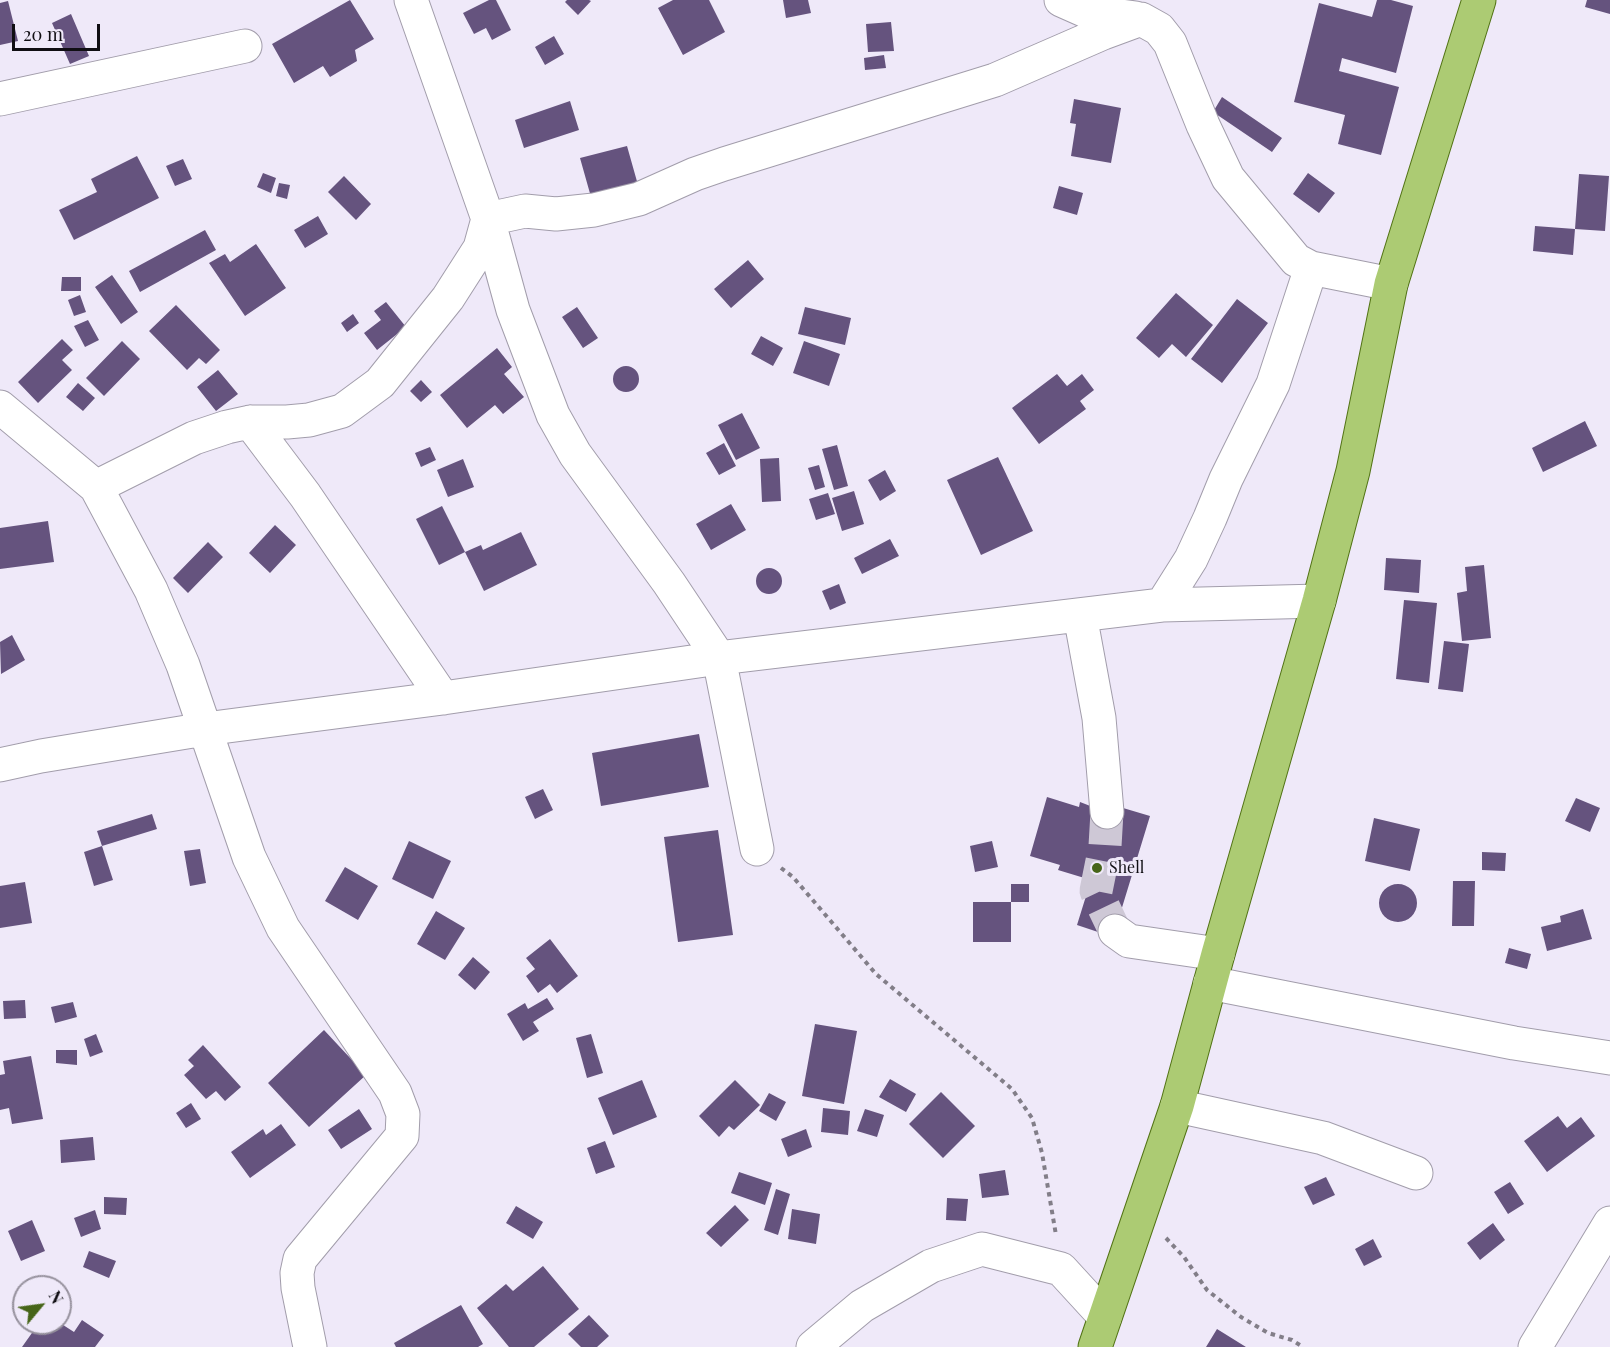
<!DOCTYPE html>
<html>
<head>
<meta charset="utf-8">
<style>
  body { margin:0 }
  #map { position:relative; width:1610px; height:1347px; overflow:hidden; background:#efe9f9; font-family:"Playfair Display",serif }
  canvas { display:block }
  .north { position:absolute; left:12px; top:1275px; width:60px; height:60px; box-sizing:border-box; background:#efe9f9; border:2px solid #96919d; border-radius:50%; rotate:61deg; font-size:16px; font-weight:700; line-height:24px; text-align:center; color:#100e13 }
  .north::after { content:''; display:block; margin:auto; width:21px; height:27px; background:#476519; clip-path:polygon(50% 0,100% 100%,50% 72%,0 100%) }
  .scale { position:absolute; left:12px; top:24px; width:88px; height:27px; box-sizing:border-box; border:3px solid #100e13; border-top:0; padding-left:8px; font-size:18px; line-height:21px; white-space:nowrap; color:#100e13; -webkit-text-stroke:4px #efe9f9; paint-order:stroke }
</style>
</head>
<body>
<div id="map">
<canvas width="1610" height="1347"></canvas>
<div class="north">N</div>
<div class="scale">20 m</div>
</div>
<script>
const ctx = document.querySelector('canvas').getContext('2d');
ctx.lineJoin = 'round';
function fill(path, color) { ctx.fillStyle = color; ctx.fill(path, 'evenodd'); }
const toPath = rows => new Path2D(rows.map(r => 'M' + r).join(''));
function strokePath(path, color, width, dash) { ctx.strokeStyle = color; ctx.lineWidth = width; ctx.lineCap = dash ? 'butt' : 'round'; ctx.setLineDash(dash || []); ctx.stroke(path); }
function label(font, color, halo, rows, align = 'center') {
  ctx.font = font + ' "Playfair Display",serif'; ctx.lineWidth = 6; ctx.setLineDash([]); ctx.textBaseline = 'middle'; ctx.strokeStyle = halo; ctx.fillStyle = color; for (const [text, x, y, turn = 0] of rows) {
    ctx.save(); ctx.translate(x, y); ctx.rotate((+turn || 0) * Math.PI / 180); ctx.textAlign = isNaN(turn) ? turn : align; if (halo) ctx.strokeText(text, 0, 0); ctx.fillText(text, 0, 0); ctx.restore();
  }
}
fill(toPath([
  [350,0,374,39,355,50,357,61,330,77,323,66,294,83,272,44],
  [489,0,496,0,511,30,492,40,486,28,474,34,463,13],
  [567,0,589,0,591,1,578,15,565,2],
  [673,0,709,0,725,32,683,55,658,8],
  [783,0,808,0,811,13,786,18],
  [1377,0,1391,0,1413,6,1396,73,1342,58,1339,71,1399,87,1381,155,1338,144,1345,115,1294,102,1319,3,1372,17],
  [1587,0,1610,0,1610,14,1585,7],
  [8,1,18,41,0,45,0,3],
  [71,14,89,56,70,64,52,23],
  [891,22,894,51,868,52,866,24],
  [554,36,564,54,545,65,535,47],
  [884,55,886,68,865,70,864,58],
  [1222,97,1282,138,1272,152,1213,112],
  [1074,99,1121,108,1111,163,1071,156,1076,124,1070,123],
  [570,101,579,130,524,148,515,120],
  [627,146,638,185,591,197,580,158],
  [137,156,159,198,74,240,59,210,97,192,91,179],
  [183,159,192,179,175,186,166,166],
  [263,173,276,178,271,193,257,187],
  [1308,173,1335,193,1319,213,1293,194],
  [1579,174,1609,176,1605,231,1575,229],
  [344,176,371,204,356,220,328,192],
  [279,183,290,185,287,199,276,196],
  [1059,186,1083,193,1077,215,1053,208],
  [318,216,328,234,305,248,294,230],
  [1535,226,1575,229,1573,255,1533,251],
  [205,230,216,250,140,292,129,271],
  [256,244,286,288,245,316,209,263,225,254,230,262],
  [748,260,764,279,731,308,714,289],
  [112,275,138,312,121,324,95,287],
  [62,277,81,277,81,291,61,291],
  [1176,293,1213,325,1186,357,1172,344,1159,358,1136,338],
  [80,295,86,312,74,316,68,300],
  [1237,299,1268,323,1222,383,1191,359],
  [386,302,406,327,377,350,364,333,381,320,374,311],
  [176,305,220,350,206,364,199,358,187,370,149,331],
  [577,307,598,338,583,348,562,317],
  [805,307,851,318,845,345,798,334],
  [353,314,359,323,347,332,341,323],
  [88,320,99,340,85,347,74,326],
  [761,336,783,348,773,366,751,354],
  [62,339,73,350,62,360,72,370,38,403,18,382],
  [122,341,140,359,104,396,86,378],
  [804,341,840,354,829,386,793,373],
  [497,348,512,367,504,374,524,397,503,414,495,405,467,428,440,395],
  '613 379a13 13 0 1 1 26 0a13 13 0 1 1-26 0Z',
  [218,370,238,394,216,411,197,387],
  [1057,374,1067,386,1082,374,1094,390,1080,401,1086,409,1039,444,1012,408],
  [421,380,432,392,421,402,410,391],
  [78,383,95,398,83,411,66,397],
  [742,413,760,448,736,460,718,425],
  [1585,421,1597,446,1543,472,1532,448],
  [724,443,736,466,719,475,706,453],
  [837,445,848,486,834,490,822,449],
  [430,447,436,460,421,467,415,453],
  [998,457,1033,531,981,555,947,480],
  [779,458,781,501,762,502,760,459],
  [463,459,474,487,448,497,437,470],
  [819,465,825,487,815,490,808,468],
  [885,470,896,491,880,501,868,480],
  [854,491,864,524,842,531,832,498],
  [828,493,835,514,816,520,809,499],
  [731,504,746,530,711,550,696,524],
  [442,506,465,552,481,545,483,550,521,532,537,565,484,591,465,552,439,565,416,519],
  [48,521,54,562,0,569,0,528],
  [275,525,296,545,270,573,249,553],
  [890,539,899,556,862,574,854,558],
  [208,542,223,557,188,593,173,578],
  [1386,558,1421,560,1419,593,1384,590],
  [1484,565,1491,638,1462,641,1457,593,1467,591,1465,567],
  '756 581a13 13 0 1 1 26 0a13 13 0 1 1-26 0Z',
  [839,584,846,603,830,610,822,591],
  [1404,600,1437,603,1429,683,1396,679],
  [12,635,25,660,1,674,0,642],
  [1444,641,1469,644,1463,692,1438,689],
  [699,734,709,787,601,806,592,753],
  [543,789,553,810,535,819,525,797],
  [1047,797,1079,807,1080,802,1111,814,1113,805,1150,816,1113,937,1077,925,1091,880,1058,870,1060,865,1030,856],
  [1576,798,1600,808,1590,832,1565,821],
  [152,814,157,829,102,846,97,831],
  [1374,818,1420,829,1410,871,1365,861],
  [718,830,733,935,678,942,664,837],
  [409,841,451,861,433,899,392,879],
  [992,841,998,867,975,872,970,846],
  [102,846,113,880,94,886,84,852],
  [200,849,206,883,190,886,184,851],
  [1482,852,1506,853,1505,871,1482,870],
  [345,867,378,886,358,920,325,901],
  [1453,881,1475,881,1474,926,1452,926],
  [25,882,32,923,0,928,0,886],
  [1011,884,1029,884,1029,902,1011,902],
  '1379 903a19 19 0 1 1 38 0a19 19 0 1 1-38 0Z',
  [973,902,1011,902,1011,942,973,942],
  [1583,909,1592,939,1547,951,1541,927,1561,922,1560,916],
  [436,911,465,928,445,960,417,944],
  [550,939,578,976,557,993,550,984,538,993,526,976,535,969,526,958],
  [1509,948,1531,954,1527,969,1505,963],
  [473,957,490,972,475,990,458,975],
  [547,998,554,1009,533,1022,539,1031,523,1041,507,1014,525,1003,528,1009],
  [25,1000,26,1018,4,1019,3,1001],
  [73,1002,77,1017,55,1023,51,1007],
  [815,1024,857,1031,844,1104,802,1096],
  [324,1030,366,1075,309,1127,268,1083],
  [96,1034,103,1052,90,1057,84,1039],
  [591,1034,603,1073,587,1078,576,1038],
  [203,1045,241,1087,225,1101,216,1091,206,1099,184,1075,194,1066,188,1060],
  [56,1050,77,1050,77,1065,56,1063],
  [31,1056,43,1119,12,1124,9,1108,0,1110,0,1075,5,1074,3,1061],
  [890,1079,916,1094,906,1112,879,1097],
  [642,1080,657,1117,613,1135,598,1098],
  [735,1080,760,1105,734,1130,729,1126,719,1137,699,1116],
  [941,1092,975,1126,943,1158,909,1124],
  [769,1093,786,1102,776,1121,759,1111],
  [191,1103,201,1119,186,1128,176,1113],
  [823,1108,850,1111,848,1135,821,1132],
  [359,1109,372,1129,341,1149,328,1130],
  [865,1109,884,1115,877,1137,857,1131],
  [1558,1116,1567,1128,1581,1117,1595,1136,1547,1172,1524,1141],
  [281,1124,296,1145,250,1178,231,1152,263,1129,266,1135],
  [806,1129,812,1147,788,1157,781,1139],
  [93,1137,95,1160,61,1163,60,1140],
  [605,1141,615,1167,596,1174,587,1148],
  [1005,1170,1009,1195,982,1198,979,1174],
  [739,1172,772,1183,765,1205,731,1193],
  [1326,1177,1335,1195,1313,1205,1304,1187],
  [1510,1182,1524,1204,1508,1214,1494,1192],
  [776,1189,790,1194,778,1235,764,1230],
  [104,1197,127,1198,126,1215,104,1214],
  [947,1198,968,1199,966,1221,946,1220],
  [735,1205,749,1220,721,1247,706,1233],
  [516,1206,543,1222,533,1239,506,1223],
  [792,1209,820,1214,816,1244,788,1239],
  [95,1210,101,1229,81,1237,74,1218],
  [32,1220,45,1251,21,1261,8,1231],
  [1493,1223,1505,1240,1480,1260,1467,1243],
  [1373,1239,1382,1257,1364,1266,1355,1249],
  [89,1251,116,1261,109,1278,83,1267],
  [543,1266,579,1309,534,1347,509,1347,477,1308,506,1284,513,1291],
  [461,1305,483,1344,478,1347,396,1347,394,1343],
  [589,1315,609,1336,597,1347,581,1347,568,1334],
  [82,1320,104,1335,95,1347,22,1347,39,1323,60,1323,74,1332],
  [1217,1329,1246,1347,1206,1347]
]), '#65537e');
strokePath(toPath([
  [1107,812,1105,846,1096,891,1115,931]
]), '#cec8d6', 33, [33, 16]);
const minor = toPath([
  [411,0,488,219,513,310,553,415,575,454,669,583,719,658,757,849],
  [1061,0,1088,12,1136,18],
  [0,99,245,46],
  [488,219,525,211,556,214,594,210,639,199,695,174,724,164,995,80,1103,33,1141,19,1159,29,1170,43,1203,125,1228,178,1296,260,1311,268,1391,284],
  [0,407,96,487,151,590,183,665,249,857,283,928,395,1093,403,1114,402,1136,300,1259,297,1273,298,1288,310,1347],
  [250,422,305,495,443,698],
  [96,487,194,438,227,427,250,422,287,422,309,420,342,411,380,383,448,298,480,248,488,219],
  [1162,605,1191,559,1210,518,1226,479,1273,384,1311,268],
  [1080,615,1099,718,1107,812],
  [0,765,41,756,205,729,443,698,719,658,1162,605,1319,601],
  [1115,931,1129,941,1218,954],
  [1210,983,1514,1043,1610,1058],
  [1177,1106,1323,1138,1416,1173],
  [813,1347,862,1306,931,1266,982,1249,1061,1269,1105,1317],
  [1535,1347,1610,1223]
]);
const major = toPath([
  [1095,1347,1177,1106,1218,954,1319,601,1353,471,1391,284,1479,0]
]);
strokePath(minor, '#a29dab', 35);
strokePath(major, '#527315', 35);
strokePath(toPath([
  [781,868,793,877,876,974,1012,1089,1032,1118,1042,1153,1056,1235],
  [1166,1238,1184,1257,1207,1290,1241,1317,1268,1333,1292,1340,1303,1347]
]), '#827e88', 4, [4.5, 4.5]);
strokePath(minor, '#fff', 33);
strokePath(major, '#accb73', 33);
for (const [x, y, r, color] of [
  [1097,868,6,"#476519"]
]) { const dot = new Path2D(); dot.arc(x, y, r, 0, 2 * Math.PI); ctx.fillStyle = color; ctx.fill(dot); strokePath(dot, '#efe9f9', 2); }
label('16px', '#100e13', '#efe9f9', [
  ["Shell",1109,868]
], 'left');
</script>
</body>
</html>
